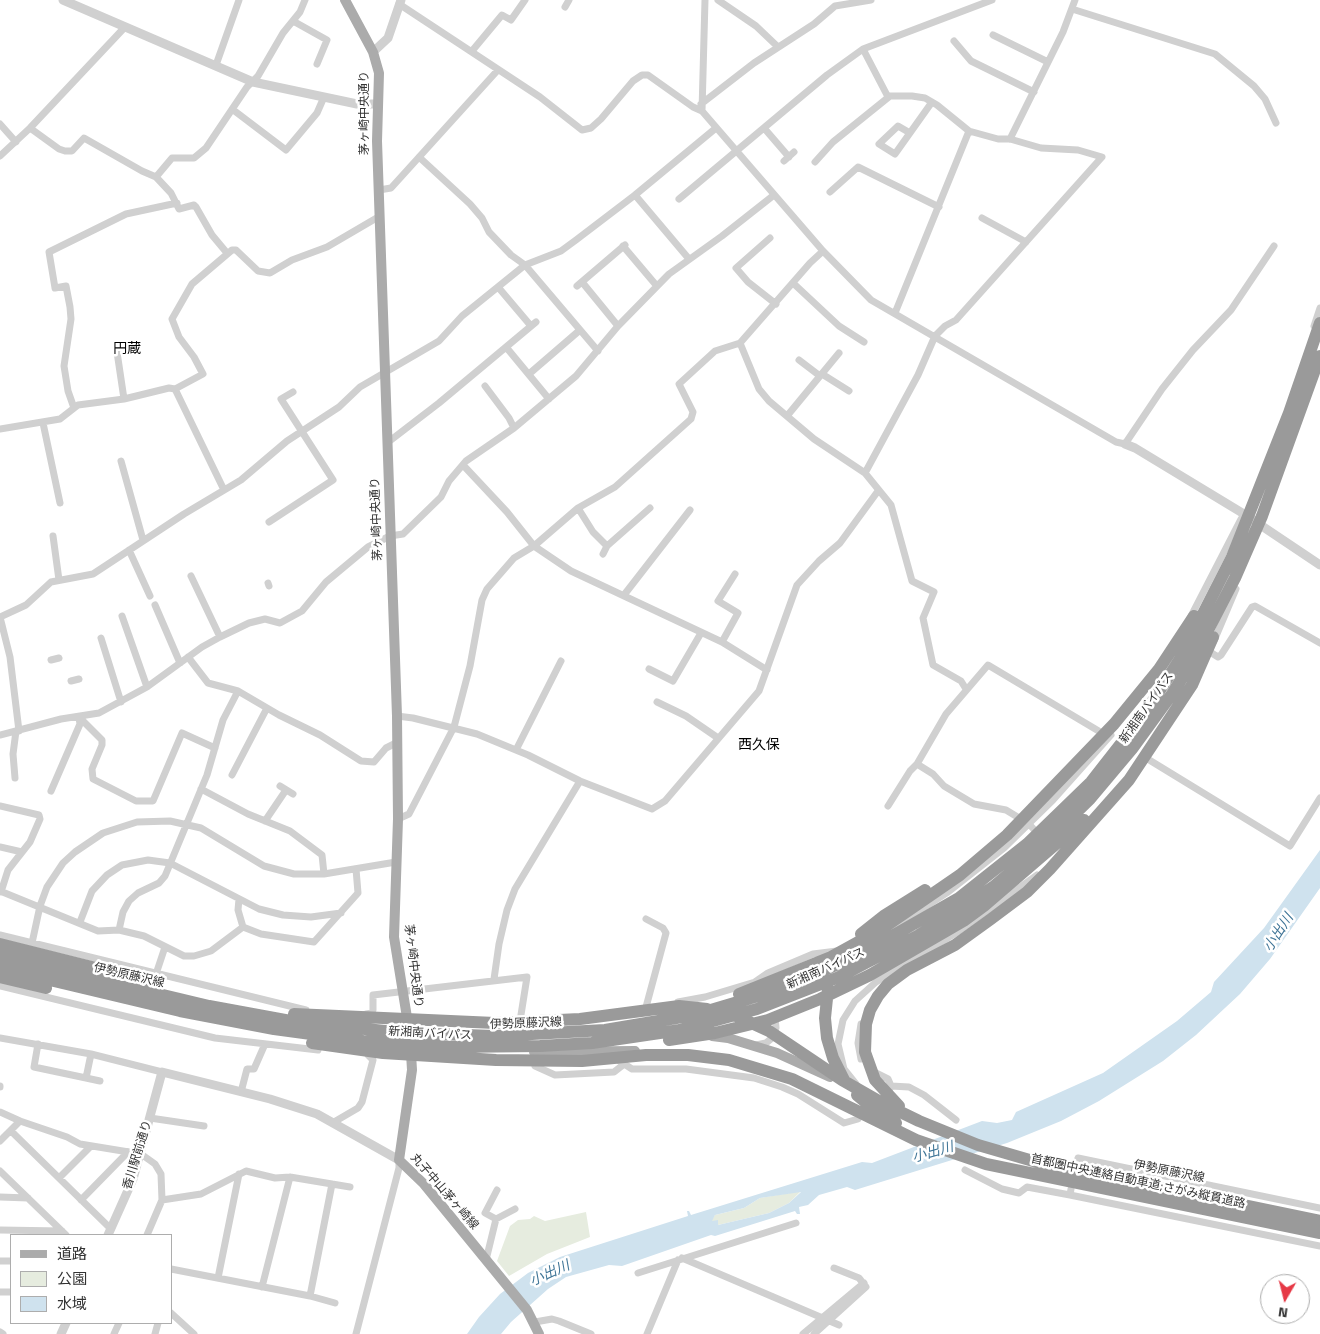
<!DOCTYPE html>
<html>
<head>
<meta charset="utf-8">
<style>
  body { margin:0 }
  #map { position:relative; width:1320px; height:1334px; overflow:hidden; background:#fff; font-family:"Titillium Web","Noto Sans JP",sans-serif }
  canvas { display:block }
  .legend { position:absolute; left:10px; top:1234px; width:162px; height:90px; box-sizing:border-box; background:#fff; border:1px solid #adadad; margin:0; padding:6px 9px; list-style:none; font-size:15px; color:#333 }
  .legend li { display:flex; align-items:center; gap:10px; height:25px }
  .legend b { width:25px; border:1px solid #adadad }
  .north { position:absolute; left:1260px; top:1274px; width:50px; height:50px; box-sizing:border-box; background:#fff; border:1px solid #adadad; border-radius:50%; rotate:188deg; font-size:14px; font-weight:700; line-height:20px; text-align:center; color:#333 }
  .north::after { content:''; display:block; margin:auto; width:18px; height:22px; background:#e63946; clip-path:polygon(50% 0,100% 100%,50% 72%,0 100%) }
</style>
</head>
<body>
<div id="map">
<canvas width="1320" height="1334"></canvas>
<ul class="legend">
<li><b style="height:6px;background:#ababab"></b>道路</li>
<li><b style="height:14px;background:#e6ecdf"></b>公園</li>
<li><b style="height:14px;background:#cfe2ee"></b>水域</li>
</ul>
<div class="north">N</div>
</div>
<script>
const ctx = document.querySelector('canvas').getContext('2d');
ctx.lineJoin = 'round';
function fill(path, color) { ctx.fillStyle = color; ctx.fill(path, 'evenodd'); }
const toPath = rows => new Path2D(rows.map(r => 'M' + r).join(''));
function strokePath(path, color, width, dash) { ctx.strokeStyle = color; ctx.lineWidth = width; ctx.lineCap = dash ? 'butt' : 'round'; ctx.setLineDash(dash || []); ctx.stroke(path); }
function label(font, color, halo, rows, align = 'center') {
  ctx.font = font + ' "Titillium Web","Noto Sans JP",sans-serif'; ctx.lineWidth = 5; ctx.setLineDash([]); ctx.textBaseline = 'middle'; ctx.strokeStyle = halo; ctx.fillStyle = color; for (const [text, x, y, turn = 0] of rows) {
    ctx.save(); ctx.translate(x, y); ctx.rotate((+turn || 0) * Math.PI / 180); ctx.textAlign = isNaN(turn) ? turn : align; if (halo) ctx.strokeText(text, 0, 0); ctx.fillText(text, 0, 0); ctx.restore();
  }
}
fill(toPath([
  [801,1191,789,1203,769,1213,718,1225,711,1221,715,1215,744,1208,760,1198],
  [586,1212,590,1237,547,1254,509,1276,497,1261,510,1226,518,1220,530,1219,534,1216,545,1221]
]), '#e6ecdf');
fill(toPath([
  [1320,850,1320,888,1270,959,1240,994,1196,1035,1163,1061,1099,1101,1061,1121,1007,1143,855,1190,847,1187,819,1195,808,1205,799,1207,800,1214,797,1214,795,1211,715,1236,711,1235,622,1266,609,1265,566,1277,548,1289,511,1322,501,1334,467,1334,479,1317,500,1294,528,1273,560,1257,688,1216,687,1211,689,1211,691,1215,862,1162,872,1163,982,1121,997,1123,1012,1120,1016,1112,1103,1073,1177,1021,1211,992,1214,982,1264,928],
  [801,1192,789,1203,769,1213,718,1225,718,1220,712,1221,715,1215,744,1208,760,1198]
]), '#cfe2ee');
strokePath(toPath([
  [705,0,702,111,823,251,871,300,1116,442,1125,444,1162,389,1193,350,1231,310,1274,246],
  [718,0,756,26,778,47],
  [399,4,540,97,582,130,591,128,601,119,633,81,642,75,648,75,693,107,702,111],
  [565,7,569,0],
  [1072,9,1215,54,1254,86,1265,99,1276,123],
  [293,21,327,40,317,64],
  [993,35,1048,62],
  [954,41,971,61,1034,92],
  [863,49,888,97],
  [472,51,502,15,511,20,525,0],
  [216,65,239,0],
  [701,104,754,63,814,24,835,6,871,0],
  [232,109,286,150,317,113,324,97],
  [0,124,16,142],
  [30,128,59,149,65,151,72,151,84,138,142,171,156,177,171,193,179,209,194,205,196,207,212,235,227,253],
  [764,128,789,157],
  [910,133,898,126,879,144,895,154,932,102],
  [1010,139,1063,32,1075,0],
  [0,156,30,128,125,27],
  [419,157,470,204,482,218,489,232,511,255,525,265,598,351],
  [784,161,794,152],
  [815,162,833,142,890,96,912,96,925,98,937,105,969,131,998,139,1010,139,1041,148,1078,150,1102,157,956,320,945,326,935,336,918,375,865,473],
  [156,177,172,158,194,158,206,148,247,87,258,76,283,33,300,12,305,0],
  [379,190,391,188,401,177,497,71],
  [830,192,858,167,939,207],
  [635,195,689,259],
  [679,199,827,75,863,49,992,0],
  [982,218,1026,242],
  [770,238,736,268,748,282,776,304],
  [623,246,656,285],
  [823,251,810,263,740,343,759,389,769,401,814,439,865,473,891,505,912,581,934,592,923,618,933,665,961,681,966,689],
  [582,282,618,326],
  [793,283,839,326,864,342],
  [577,286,625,245],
  [498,287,531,326],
  [895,313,969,131],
  [1314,326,1320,308],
  [506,347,549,399],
  [117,352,124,399],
  [799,360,820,376],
  [529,374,580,330],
  [822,374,849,391],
  [485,386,509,418,514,428],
  [175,389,224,490],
  [74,408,68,391,64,366,71,319,70,307,66,286,55,288,49,252,126,214,177,203],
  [787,416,839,353],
  [43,423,60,503],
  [0,429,60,419,78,405,124,399,169,388,175,389,203,374,194,357,179,337,172,319,192,284,232,250,236,250,258,271,270,273,292,260,327,247,380,216],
  [387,443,439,403,536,322],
  [121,461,143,540],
  [463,465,507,512,534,546,571,571,722,642,767,670],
  [578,508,593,532,607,546],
  [269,522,333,480,281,399,293,392],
  [53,536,59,580],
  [129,550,150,596],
  [603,554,607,546,650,508],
  [191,576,220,637],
  [268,583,269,586],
  [624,595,690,510],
  [155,605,180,663],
  [122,616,147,687],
  [0,617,26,605,51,582,93,574,184,514,241,480,287,441,339,407,360,387,439,341,462,316,525,265,561,251,576,240,635,195,716,128],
  [0,617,10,657,19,731],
  [1190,618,1241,519],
  [101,638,121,702],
  [1214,641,1236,589],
  [722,642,738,613,718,601,735,574],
  [1210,652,1218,657,1221,655,1252,607,1255,606,1320,643],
  [188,657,208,683,238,691,279,715,320,735,361,761,374,762,386,748,396,743],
  [51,660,59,658],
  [649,669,673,681,701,633],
  [71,681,79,679],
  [657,702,686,716,718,738],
  [397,716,413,718,477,734,528,755,580,781,652,809,665,801,759,691,797,585,819,561,840,543,878,491],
  [79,717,102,740,102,745,92,769,93,779,136,801,153,801,182,733,215,748],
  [0,735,61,719,99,713,147,687,202,647,220,637,249,623,265,619,280,623,302,611,326,582,368,547,390,536,403,534,441,497,449,481,466,461,514,428,576,376,618,326,669,274,722,236,774,195],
  [516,750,561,661],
  [1146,758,1290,846,1320,798],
  [917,764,933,774,944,786,974,804,1006,810,1029,824,1039,835],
  [232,775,267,708],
  [15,778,13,754,16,731],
  [280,786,293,794],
  [201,789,248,814,290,831,322,855,324,874],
  [51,791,80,724,79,718],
  [0,806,39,815,40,819,30,842,8,870,1,892],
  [888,806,910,771,917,764,946,714,988,665,1107,736],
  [398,819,409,814,454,727,470,666,482,600,487,589,514,558,534,546,578,508,615,487,691,419,693,412,679,384,715,351,740,343],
  [265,821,286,790],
  [0,847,22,852],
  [0,891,98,931,119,930,144,936,184,956,194,956,211,951,243,927,261,934,314,942,358,893,356,869],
  [239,899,238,910,243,927],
  [646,919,663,928,666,933,646,1007],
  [80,922,92,891,107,875,122,865,148,860,170,863,259,909,283,915,311,917,341,913],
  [894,927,948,892,1004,848,1053,800,1111,735],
  [119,930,123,912,129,901,138,893,159,883,165,876,207,775,223,720,238,691],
  [0,935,306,1010],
  [32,943,40,906,47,887,63,863,75,852,103,833,137,822,170,821,201,828,264,866,294,874,324,874,396,862],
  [156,974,165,947],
  [494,979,499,944,507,910,515,889,580,781],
  [0,986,215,1038,318,1050],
  [678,1002,705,997,755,982,768,973,813,954,837,951],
  [366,1014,372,1013,373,1010,373,995,527,977,520,1021],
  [861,1024,858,1043,861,1059],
  [0,1038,91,1054,162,1072],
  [38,1044,34,1067,86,1078,91,1054],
  [756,1045,766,1043,772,1038,776,1028,775,1016],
  [615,1058,632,1069,686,1069,754,1078,782,1087,798,1094,844,1123,858,1119],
  [535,1066,555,1075,614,1072,623,1065],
  [872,1071,888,1079,891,1086,889,1091],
  [86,1078,100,1081],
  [856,1084,844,1069,838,1044,843,1020,855,1001,876,982,959,931,1037,875],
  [891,1086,909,1087,924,1095,956,1120],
  [0,1087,0,1086],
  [241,1092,247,1069,254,1069,265,1044],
  [0,1112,20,1121],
  [150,1118,204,1126],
  [334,1122,358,1108,362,1102,373,1060,368,1055,369,1051],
  [11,1131,111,1229],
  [0,1141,20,1121,67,1137,80,1144,141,1154,155,1164,161,1174,162,1200,201,1194,246,1171,275,1178,290,1177,350,1187],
  [1077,1161,1078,1158,1320,1208],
  [965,1170,1002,1189,1019,1193,1027,1187,1070,1195],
  [0,1171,66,1235],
  [59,1178,91,1146],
  [1071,1189,1070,1195,1320,1246],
  [0,1197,28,1198],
  [81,1200,128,1152],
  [496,1219,485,1213,497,1190],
  [0,1230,62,1231],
  [147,1235,162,1200],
  [682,1258,839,1325],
  [486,1260,496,1219,515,1209],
  [0,1261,11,1261],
  [171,1269,310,1296,335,1303],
  [638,1273,796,1223],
  [218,1278,239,1174],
  [262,1287,290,1177],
  [0,1292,11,1292],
  [310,1296,332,1184],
  [171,1313,194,1334],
  [535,1322,552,1319,559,1321,591,1334],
  [0,1332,3,1334],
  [114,1334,119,1323],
  [155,1334,158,1323],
  [356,1334,399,1168,399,1160],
  [647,1334,678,1260],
  [803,1334,864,1283],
  [814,1334,866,1287,859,1278,834,1268]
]), '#d0d0d0', 7);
strokePath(toPath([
  [63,0,253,82,357,104,377,104],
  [373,52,388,38,401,0],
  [1125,444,1135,448,1244,514,1320,565],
  [108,1235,133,1179,162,1072,270,1099,317,1114,399,1160],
  [61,1334,66,1323]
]), '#d0d0d0', 9);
strokePath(toPath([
  [345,0,373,52,379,73,377,141,397,716,398,819,394,937,410,1036,412,1070,399,1160,424,1184,527,1310,539,1334],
  [712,1036,728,1038,777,1053,830,1077],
  [534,1052,635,1051]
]), '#ababab', 10);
strokePath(toPath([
  [861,934,885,915,925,890],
  [0,944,104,970,151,985],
  [0,956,209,1006,296,1022,405,1033,495,1036,605,1030,694,1015,778,990,859,955,959,898,1027,844,1091,782,1145,713,1180,659,1232,557,1289,413,1320,323],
  [0,968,180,1011,274,1029,363,1041,450,1047,540,1046,592,1043,680,1030,757,1009,839,977,919,935,957,912,993,887,1043,845,1090,799,1132,749,1172,694,1189,667,1235,578,1262,516,1320,356],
  [0,977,46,988],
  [828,989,825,1018,827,1038,833,1058,844,1080],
  [739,994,831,957,880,930,960,875,1007,835,1114,724,1159,669,1194,616],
  [294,1014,495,1023,580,1019,679,1006,707,1009],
  [734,1015,769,1031,842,1080,884,1104,919,1121,978,1145,1040,1163,1320,1221],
  [669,1040,715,1033,768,1020,820,999,870,975,965,920,984,906,1084,820],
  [312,1043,383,1053,496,1060,582,1061,646,1055,688,1055,729,1060,792,1079,916,1140,986,1164,1320,1233],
  [857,1095,874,1109,896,1123],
  [899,1106,875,1080,865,1052,866,1024,870,1010,878,996,888,984,907,970,955,945,991,919,1027,892,1050,869,1129,780,1192,685,1213,637]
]), '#9a9a9a', 12);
label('12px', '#333', '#fff', [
  ["茅ヶ崎中央通り",365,113,-90],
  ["茅ヶ崎中央通り",377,519,-92],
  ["新湘南バイパス",1147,708,-55],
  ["茅ヶ崎中央通り",413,966,83],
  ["新湘南バイパス",826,969,-24],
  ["伊勢原藤沢線",129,976,13],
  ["伊勢原藤沢線",526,1024,-2],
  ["新湘南バイパス",430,1034,3],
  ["香川駅前通り",138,1155,-73],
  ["伊勢原藤沢線",1169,1172,11],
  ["首都圏中央連絡自動車道;さがみ縦貫道路",1138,1182,12],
  ["丸子中山茅ヶ崎線",444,1192,49]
]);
label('14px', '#000', '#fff', [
  ["円蔵",127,350],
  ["西久保",759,746]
]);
label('italic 14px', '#3f7597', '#fff', [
  ["小出川",1279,933,-57],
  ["小出川",933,1153,-16],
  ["小出川",550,1274,-24]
]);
</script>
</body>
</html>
